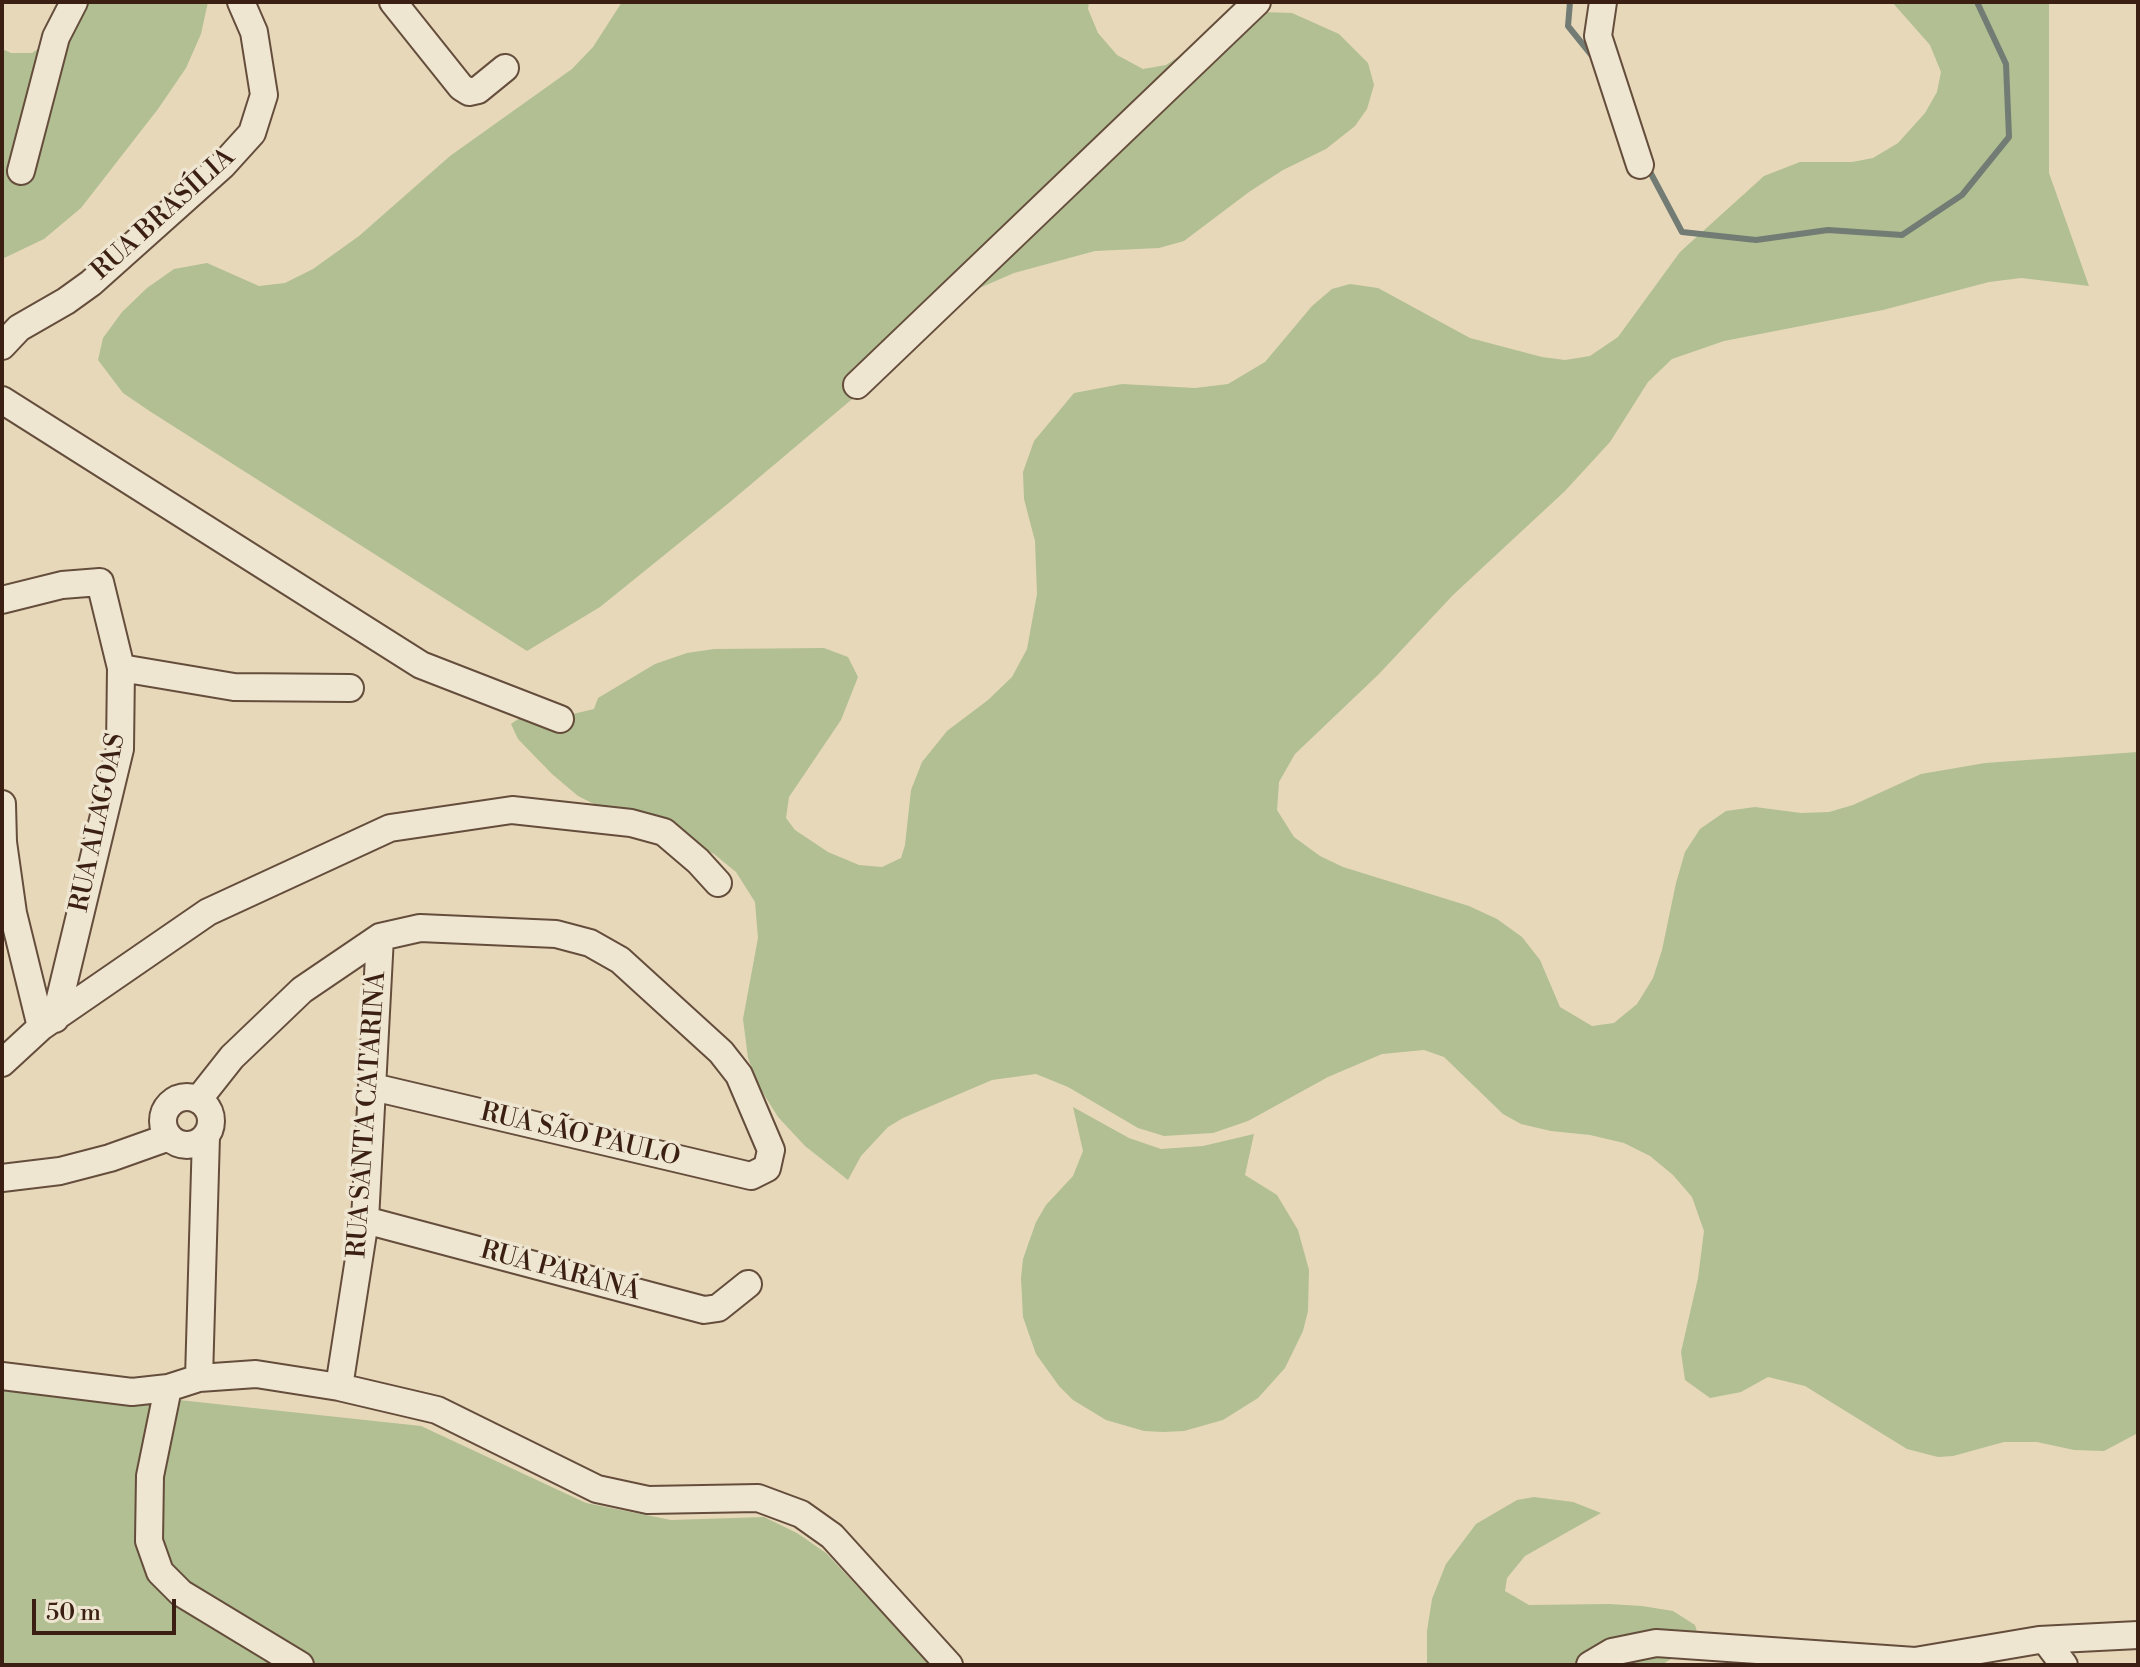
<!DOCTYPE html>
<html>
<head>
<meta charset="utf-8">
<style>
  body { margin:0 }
  #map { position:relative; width:2140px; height:1667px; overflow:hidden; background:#e7d8ba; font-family:"Libre Bodoni",serif }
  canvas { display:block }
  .frame { position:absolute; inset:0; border:4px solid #3a1f12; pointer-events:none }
  .scale { position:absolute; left:32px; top:1599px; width:144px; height:36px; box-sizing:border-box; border:4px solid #3a1f12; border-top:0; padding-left:10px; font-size:24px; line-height:28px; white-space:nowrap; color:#3a1f12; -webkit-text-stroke:6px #efe6d2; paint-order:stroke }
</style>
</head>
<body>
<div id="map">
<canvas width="2140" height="1667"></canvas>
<div class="frame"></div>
<div class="scale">50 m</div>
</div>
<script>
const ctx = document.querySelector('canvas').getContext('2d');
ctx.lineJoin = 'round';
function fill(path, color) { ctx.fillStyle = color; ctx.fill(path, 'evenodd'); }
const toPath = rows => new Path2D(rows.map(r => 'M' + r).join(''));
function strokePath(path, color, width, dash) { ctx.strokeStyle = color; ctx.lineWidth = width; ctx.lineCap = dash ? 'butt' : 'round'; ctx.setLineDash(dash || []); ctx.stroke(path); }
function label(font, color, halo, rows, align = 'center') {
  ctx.font = font + ' "Libre Bodoni",serif'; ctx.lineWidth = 7; ctx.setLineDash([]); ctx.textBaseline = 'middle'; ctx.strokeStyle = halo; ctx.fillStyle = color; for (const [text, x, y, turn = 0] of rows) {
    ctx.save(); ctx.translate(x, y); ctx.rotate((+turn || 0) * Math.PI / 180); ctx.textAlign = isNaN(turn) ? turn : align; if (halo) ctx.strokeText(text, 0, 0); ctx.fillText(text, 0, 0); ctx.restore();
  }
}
fill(toPath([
  [84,2,208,2,201,34,186,68,158,109,81,208,44,239,2,259,2,49,11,53,32,53,58,36],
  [622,2,1089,2,1088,9,1098,33,1117,55,1143,69,1166,65,1229,23,1263,12,1292,13,1339,34,1368,63,1374,85,1367,109,1355,126,1326,149,1283,170,1249,192,1184,241,1159,248,1095,251,1014,273,975,290,960,301,883,373,730,502,600,607,527,651,151,412,123,393,98,360,103,338,122,312,147,288,174,269,207,263,259,286,285,283,313,269,359,236,450,156,572,69,593,47],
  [1892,2,2049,2,2049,173,2089,286,2021,278,1989,282,1883,310,1724,341,1672,359,1648,382,1610,442,1565,491,1453,595,1379,674,1295,754,1279,782,1277,810,1294,837,1320,856,1343,867,1469,906,1497,919,1522,937,1540,960,1560,1007,1592,1026,1614,1023,1637,1004,1653,978,1662,950,1676,883,1685,852,1700,829,1726,811,1755,807,1801,813,1829,812,1853,805,1921,774,1985,763,2138,752,2138,1433,2104,1451,2074,1450,2037,1442,2004,1442,1953,1456,1938,1457,1907,1449,1805,1386,1768,1377,1741,1392,1710,1398,1685,1380,1681,1352,1698,1278,1704,1231,1692,1197,1673,1175,1650,1156,1624,1143,1590,1135,1551,1131,1521,1124,1503,1114,1444,1057,1424,1050,1382,1054,1328,1077,1248,1121,1213,1133,1164,1136,1138,1128,1068,1087,1036,1074,992,1080,903,1118,888,1127,861,1156,848,1180,805,1146,778,1117,760,1088,748,1058,743,1019,758,938,755,902,736,872,714,854,662,828,608,811,578,796,552,774,518,739,511,724,524,715,573,714,594,709,598,698,655,664,687,653,714,649,824,648,848,657,858,677,841,720,789,797,786,818,795,830,828,852,859,865,882,867,901,858,905,845,911,790,922,762,947,731,988,700,1012,677,1027,649,1037,594,1035,541,1024,499,1023,472,1034,441,1074,393,1122,384,1195,388,1228,384,1265,362,1312,306,1332,289,1350,284,1378,288,1470,338,1542,357,1565,360,1590,356,1618,337,1680,252,1764,176,1800,162,1852,162,1873,158,1898,143,1925,113,1937,92,1941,72,1930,45],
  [1073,1107,1129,1138,1161,1149,1203,1146,1254,1134,1245,1175,1277,1195,1298,1230,1309,1270,1308,1311,1303,1331,1285,1368,1258,1398,1223,1420,1184,1431,1163,1432,1144,1431,1106,1420,1073,1400,1059,1386,1036,1354,1023,1317,1021,1278,1023,1259,1036,1222,1046,1205,1073,1176,1083,1151],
  [2,1381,421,1426,586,1503,671,1520,764,1517,797,1533,826,1553,931,1665,2,1665],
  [1534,1497,1573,1502,1601,1513,1525,1556,1507,1578,1505,1591,1529,1605,1609,1604,1642,1606,1673,1611,1695,1625,1698,1635,1683,1652,1661,1665,1427,1665,1427,1631,1432,1599,1446,1564,1476,1524,1517,1500]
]), '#b1bf93');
strokePath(toPath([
  [1570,2,1568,26,1593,57],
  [1648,168,1682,232,1756,240,1828,230,1902,235,1962,195,2009,137,2006,64,1977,2]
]), '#727b74', 6);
const minor = toPath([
  [393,2,461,87,469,92,478,90,505,68],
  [1603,2,1598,36,1640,165],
  [21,171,56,37,74,2],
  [2,346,19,328,66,301,91,283,223,165,252,133,264,95,254,32,241,2],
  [857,385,1257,2],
  [2,400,421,665,560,719],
  [2,600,62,585,100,582,121,668,120,749,55,1019],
  [121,668,234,687,350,688],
  [2,804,3,842,13,913,41,1027],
  [2,1063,41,1027,208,912,390,828,512,810,631,823,664,832,698,861,718,883],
  '163 1121a24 24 0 1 1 48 0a24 24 0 1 1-48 0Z',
  [198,1100,232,1057,302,990,380,937,420,928,556,934,590,943,620,960,721,1052,739,1075,771,1150,767,1168,751,1176,373,1087],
  [2,1178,60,1171,110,1158,169,1137],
  [365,1220,704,1310,718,1308,748,1284],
  [2,1376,132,1392,168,1388,199,1378,256,1374,339,1387,437,1410,597,1489,648,1500,758,1498,801,1514,832,1536,949,1665],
  [199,1378,206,1136],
  [339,1387,365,1220,380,937],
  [168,1388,150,1476,149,1541,160,1572,181,1593,300,1665],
  [2045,1640,2064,1665],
  [1590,1665,1612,1652,1656,1643,1915,1661,2039,1640,2138,1635]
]);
strokePath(minor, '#654d3c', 30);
strokePath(minor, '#efe6d2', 26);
label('26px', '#3a1f12', '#efe6d2', [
  ["RUA BRASÍLIA",164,215,-42],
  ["RUA ALAGOAS",99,823,-78],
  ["RUA SANTA CATARINA",368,1115,-86],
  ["RUA SÃO PAULO",580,1136,13],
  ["RUA PARANÁ",560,1272,15]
]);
</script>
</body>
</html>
